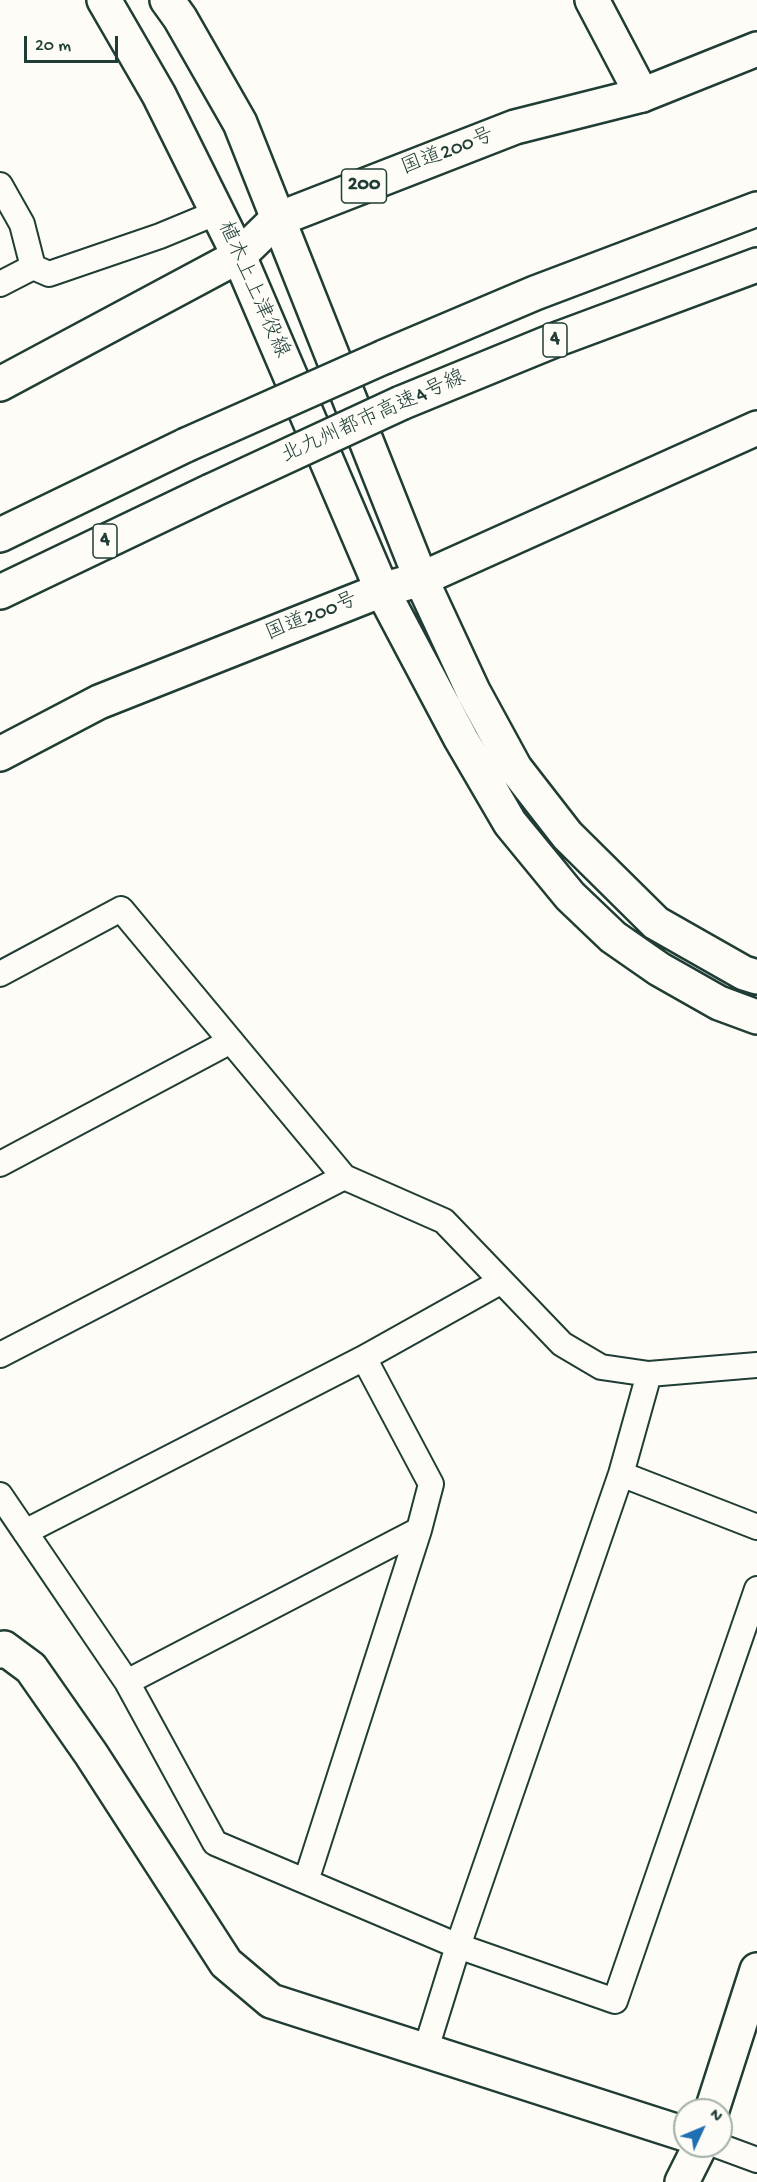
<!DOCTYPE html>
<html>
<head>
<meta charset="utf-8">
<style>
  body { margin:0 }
  #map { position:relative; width:757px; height:2182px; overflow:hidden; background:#fdfcf7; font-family:"Gochi Hand",sans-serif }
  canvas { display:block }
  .north { position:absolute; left:673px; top:2098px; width:60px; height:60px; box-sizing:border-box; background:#fdfcf7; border:2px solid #a4b0a9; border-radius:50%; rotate:46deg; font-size:16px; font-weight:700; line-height:24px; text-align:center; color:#1f3d34 }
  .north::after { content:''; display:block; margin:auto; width:21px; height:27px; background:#1f6fb2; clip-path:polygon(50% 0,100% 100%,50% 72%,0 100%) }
  .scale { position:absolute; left:24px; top:36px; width:94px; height:27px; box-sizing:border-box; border:3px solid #1f3d34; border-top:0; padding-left:8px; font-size:18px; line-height:21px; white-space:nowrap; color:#1f3d34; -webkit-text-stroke:4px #fdfcf7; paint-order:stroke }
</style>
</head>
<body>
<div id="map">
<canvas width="757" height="2182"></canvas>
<div class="north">N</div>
<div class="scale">20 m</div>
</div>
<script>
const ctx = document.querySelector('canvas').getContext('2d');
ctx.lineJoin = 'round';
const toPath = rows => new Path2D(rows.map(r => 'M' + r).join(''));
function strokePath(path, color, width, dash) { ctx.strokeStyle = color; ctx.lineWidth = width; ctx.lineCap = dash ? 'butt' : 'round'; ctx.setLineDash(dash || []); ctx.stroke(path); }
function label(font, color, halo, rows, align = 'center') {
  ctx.font = font + ' "Gochi Hand","Klee One",sans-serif'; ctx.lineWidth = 6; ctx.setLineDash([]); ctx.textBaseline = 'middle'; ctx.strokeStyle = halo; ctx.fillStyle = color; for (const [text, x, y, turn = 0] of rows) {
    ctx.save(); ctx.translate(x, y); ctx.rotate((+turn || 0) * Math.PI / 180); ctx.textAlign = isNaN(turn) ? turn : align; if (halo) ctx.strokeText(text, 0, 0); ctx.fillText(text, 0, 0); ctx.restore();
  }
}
const street = toPath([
  [0,185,22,224,33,267],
  [33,267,49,274,160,236,218,212],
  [0,284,33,267],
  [0,974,121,909,344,1177,444,1221,562,1344,601,1367,649,1374,757,1365],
  [0,1164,231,1041],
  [0,1355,344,1177],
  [621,1474,757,1527],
  [0,1495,127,1682,215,1843,458,1946,615,2001,757,1589],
  [25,1532,364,1358],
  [127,1682,419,1530,431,1484,364,1358,500,1282],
  [306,1881,419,1530],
  [425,2052,458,1946,621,1474,649,1374],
  [719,2146,757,2160]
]);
const secondary = toPath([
  [104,0,159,95,239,256,382,590,461,739,510,823,570,896,613,937,659,969,719,1003,757,1017],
  [167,0,180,18,240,123,421,579,473,691,515,768,567,835,656,923,744,973,757,977],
  [592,0,642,95],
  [0,1651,4,1648,31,1668,91,1754,226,1963,271,2001,685,2134],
  [712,2110,757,1970],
  [682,2182,700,2146]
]);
const highway = toPath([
  [384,357,535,293,757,209],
  [0,384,239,256,276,220,515,127,642,95,757,49],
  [401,403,555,340,757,265],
  [0,535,186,445],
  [0,592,211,491],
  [0,754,99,702,382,590,421,579,757,428]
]);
strokePath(street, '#1f3d34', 28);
strokePath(secondary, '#1f3d34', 38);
strokePath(highway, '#1f3d34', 38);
strokePath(street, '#fdfcf7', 24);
strokePath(secondary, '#fdfcf7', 33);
strokePath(highway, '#fdfcf7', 33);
const highwayBridge = toPath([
  [186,445,384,357],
  [211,491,401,403]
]);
strokePath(highwayBridge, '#1f3d34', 38, []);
strokePath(highwayBridge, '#fdfcf7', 33);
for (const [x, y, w] of [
  [364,186,45],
  [555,340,24],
  [105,541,24]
]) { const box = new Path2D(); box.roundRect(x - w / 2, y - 17, w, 34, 4.5); ctx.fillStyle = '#fdfcf7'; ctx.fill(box); strokePath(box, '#1f3d34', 1.5); }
label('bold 20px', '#1f3d34', null, [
  ["200",364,186],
  ["4",555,340],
  ["4",105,541]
]);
label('21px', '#1f3d34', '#fdfcf7', [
  ["国道200号",448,153,-21],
  ["植木上上津役線",252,290,66],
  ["北九州都市高速4号線",374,418,-24],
  ["国道200号",312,618,-22]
]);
</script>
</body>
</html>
